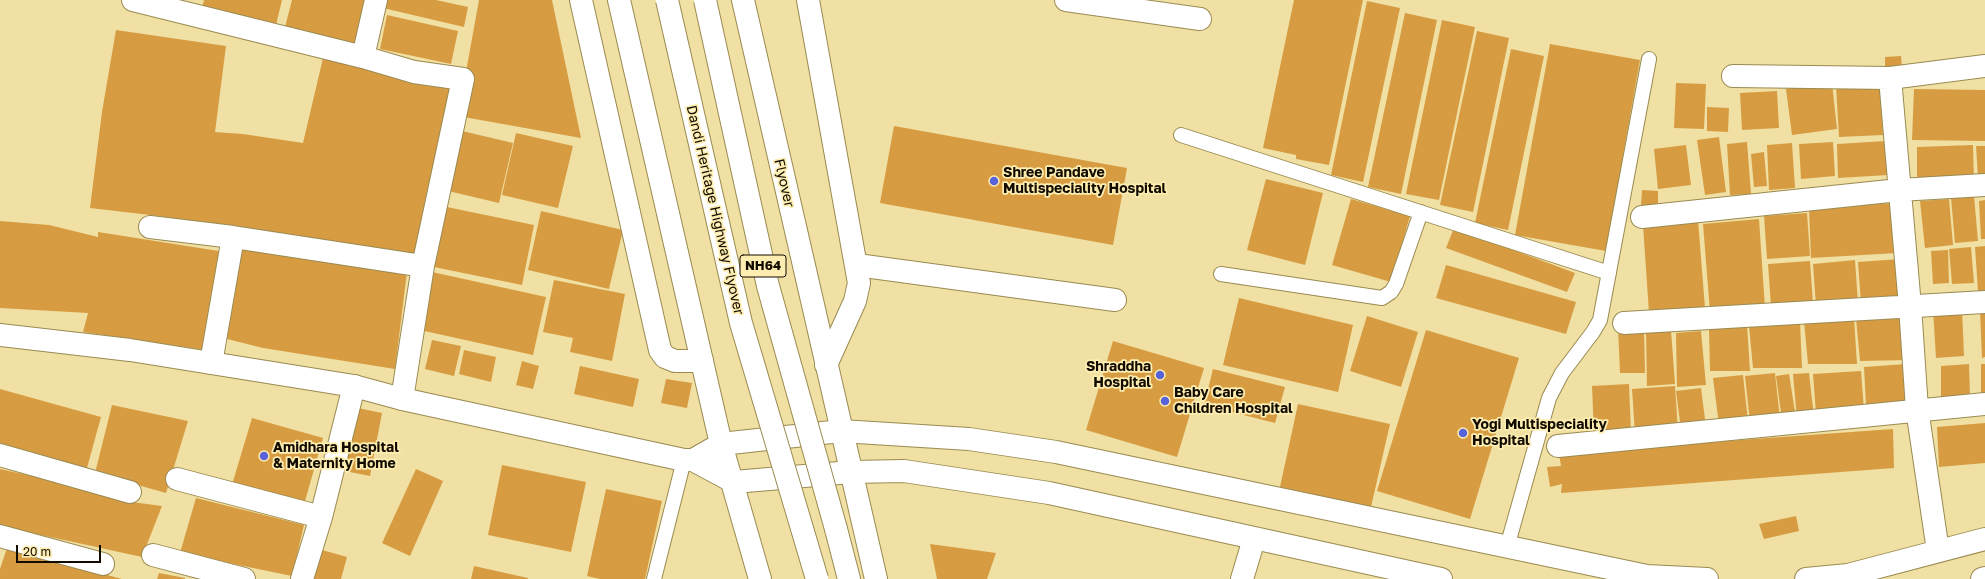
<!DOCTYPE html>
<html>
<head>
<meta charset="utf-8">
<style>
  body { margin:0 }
  #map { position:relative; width:1985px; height:579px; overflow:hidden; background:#f0e0a3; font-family:"Golos Text",sans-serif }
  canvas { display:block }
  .scale { position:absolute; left:16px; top:545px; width:85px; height:18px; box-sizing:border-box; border:2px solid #120c00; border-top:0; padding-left:5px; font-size:12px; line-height:14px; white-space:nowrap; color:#120c00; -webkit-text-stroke:3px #fdedb0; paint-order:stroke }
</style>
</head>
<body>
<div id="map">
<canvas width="1985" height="579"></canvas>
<div class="scale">20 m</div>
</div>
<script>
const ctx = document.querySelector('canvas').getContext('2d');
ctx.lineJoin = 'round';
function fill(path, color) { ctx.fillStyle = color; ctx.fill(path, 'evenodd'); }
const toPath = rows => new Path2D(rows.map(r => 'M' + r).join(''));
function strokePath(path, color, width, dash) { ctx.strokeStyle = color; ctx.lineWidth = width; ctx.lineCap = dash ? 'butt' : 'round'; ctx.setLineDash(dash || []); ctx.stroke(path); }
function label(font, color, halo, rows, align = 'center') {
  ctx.font = font + ' "Golos Text",sans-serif'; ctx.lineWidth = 3.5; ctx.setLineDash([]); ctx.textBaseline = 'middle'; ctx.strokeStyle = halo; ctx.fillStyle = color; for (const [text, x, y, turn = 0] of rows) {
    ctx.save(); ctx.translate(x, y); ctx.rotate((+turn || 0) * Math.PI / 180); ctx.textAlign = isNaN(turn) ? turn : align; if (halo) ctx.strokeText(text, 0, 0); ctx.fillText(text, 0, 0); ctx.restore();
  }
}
fill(toPath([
  [204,0,282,0,275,29,201,12],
  [292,0,370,0,357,49,284,31],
  [385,0,436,0,468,7,464,27,383,8],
  [479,0,552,0,581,138,458,116],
  [1294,0,1363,0,1329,165,1296,159,1296,155,1263,148],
  [1367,1,1400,8,1363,182,1331,175],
  [1405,13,1437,20,1401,194,1368,187],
  [387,15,458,31,451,64,380,49],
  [1442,20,1475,27,1439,200,1406,194],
  [116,30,226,46,215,132,243,134,303,143,323,58,396,75,451,90,417,259,159,216,90,208,102,112],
  [1477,31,1509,38,1473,212,1440,205],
  [1550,44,1640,60,1606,251,1515,235],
  [1511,49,1544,56,1508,230,1475,223],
  [1901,56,1902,69,1885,69,1885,57],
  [1676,83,1706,84,1704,129,1674,128],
  [1832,83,1837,129,1792,135,1786,89],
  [1880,84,1883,135,1839,137,1836,86],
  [1914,89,1985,90,1985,141,1912,140],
  [1777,91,1779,128,1742,130,1740,93],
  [1707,107,1729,108,1728,132,1707,131],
  [894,126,1127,168,1113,245,880,203],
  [458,130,513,143,499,203,444,190],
  [516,133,573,146,558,208,502,195],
  [1719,137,1726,192,1705,195,1697,140],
  [1886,141,1888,175,1838,178,1837,144],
  [1747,142,1751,194,1730,195,1727,144],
  [1833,142,1835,176,1801,179,1799,144],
  [1792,143,1795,188,1769,190,1767,145],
  [1686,145,1691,185,1658,189,1654,149],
  [1973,145,1974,182,1917,184,1917,147],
  [1976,146,1985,146,1985,177,1978,177],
  [1764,152,1767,186,1754,187,1751,154],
  [1266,179,1323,193,1305,265,1247,250],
  [1642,190,1658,191,1658,206,1641,205],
  [1974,196,1978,241,1955,243,1951,198],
  [1351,199,1410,216,1391,282,1332,265],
  [1949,199,1953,245,1925,248,1920,201],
  [1985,200,1985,239,1981,239,1979,201],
  [1892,203,1897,253,1811,258,1809,209],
  [442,206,534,225,522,285,429,266],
  [541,211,623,230,609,289,528,270],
  [1807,213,1810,256,1767,259,1764,216],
  [1759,219,1765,308,1710,312,1703,224],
  [1698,220,1705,308,1649,313,1643,225],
  [0,221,49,225,98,237,98,232,225,252,205,350,83,332,88,313,0,308],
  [1454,228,1575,273,1567,292,1446,248],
  [1985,246,1985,291,1978,291,1975,247],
  [1971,247,1974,283,1952,284,1949,249],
  [241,248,407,272,395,369,263,348,227,339],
  [1948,250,1949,283,1933,284,1931,251],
  [1900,259,1903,301,1861,304,1858,262],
  [1855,260,1858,303,1816,306,1813,264],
  [1810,261,1813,303,1771,306,1768,264],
  [1446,265,1576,302,1566,334,1436,298],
  [432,272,546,297,533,355,420,330],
  [554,280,625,294,612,361,570,352,573,338,543,332],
  [1239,298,1353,325,1338,392,1223,365],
  [1962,309,1964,356,1936,358,1933,310],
  [1980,310,1985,310,1985,357,1982,358],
  [1907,315,1909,360,1860,361,1856,318],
  [1367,316,1418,332,1401,387,1350,371],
  [1854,318,1857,364,1808,364,1804,321],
  [1800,322,1802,368,1753,368,1749,326],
  [1747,325,1750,371,1710,371,1709,330],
  [1618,328,1644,328,1645,373,1620,373],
  [1426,330,1519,358,1470,519,1377,491],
  [1671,330,1675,384,1647,386,1646,332],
  [1701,331,1706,385,1677,387,1676,333],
  [432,340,461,346,454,376,425,369],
  [1113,341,1204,368,1177,457,1086,430],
  [464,350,496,357,491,382,459,374],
  [522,361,539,366,533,389,516,385],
  [1906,364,1909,402,1866,405,1864,367],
  [1969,364,1970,397,1941,401,1941,366],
  [1981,364,1985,364,1985,398,1981,399],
  [580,366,639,379,633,407,574,394],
  [1213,369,1285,387,1275,423,1204,405],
  [1861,371,1864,410,1816,414,1813,374],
  [1775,373,1780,419,1750,422,1745,376],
  [1809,373,1814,417,1797,419,1793,374],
  [1789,374,1796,418,1782,420,1776,376],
  [1743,375,1748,421,1719,425,1713,378],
  [666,379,692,383,687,408,661,403],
  [1629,384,1631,433,1594,434,1592,386],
  [1675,386,1678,431,1635,434,1632,389],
  [1701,388,1706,427,1681,430,1676,391],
  [0,389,101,417,87,468,0,443],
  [1298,404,1390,424,1371,507,1280,487],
  [112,405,188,421,166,493,95,473],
  [353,407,382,413,370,476,340,470],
  [252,418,323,438,303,508,231,488],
  [1985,423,1985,463,1939,467,1937,427],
  [1893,429,1894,468,1561,493,1562,484,1550,487,1547,467,1561,466,1559,453],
  [502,465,586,482,571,552,488,535],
  [0,469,86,488,124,501,162,506,142,557,0,526],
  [416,469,443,481,410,556,382,543],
  [606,489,662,501,645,579,600,579,587,576],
  [196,498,304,525,292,576,180,553],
  [1796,516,1799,531,1764,539,1759,524],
  [930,544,996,553,987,579,937,579],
  [7,548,122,579,0,579,0,569],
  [315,548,347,557,341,579,307,579],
  [474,566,528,578,528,579,471,579],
  [159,573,185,578,185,579,157,579]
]), '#d79c42');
const service = toPath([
  [1181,135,1609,273],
  [1221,274,1382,298,1391,292,1396,284,1421,212],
  [1507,547,1549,398,1562,373,1593,332,1600,320,1649,59],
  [654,579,684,460]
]);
const minor = toPath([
  [133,0,363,57,414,72,463,79,423,266,402,399],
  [581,0,660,350,665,357,675,361,702,361],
  [808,0,859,283,855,301,826,365],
  [1066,0,1200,19],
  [363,57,376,0],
  [1733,76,1890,78,1985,66],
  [1890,78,1910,306,1917,409,1938,551],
  [1642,217,1899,190,1985,185],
  [150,227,233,237,423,266],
  [857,265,1115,300],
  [1624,323,1985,302],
  [211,363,233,237],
  [1558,446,1985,404],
  [0,455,130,492],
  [177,479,321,517],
  [0,536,103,564],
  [153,555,244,579],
  [302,579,321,517,354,386],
  [1242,579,1254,539]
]);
const tertiary = toPath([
  [619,0,721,444,760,579],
  [743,0,876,579],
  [0,335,130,350,354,386,402,399,684,460,693,460,721,444],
  [693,460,734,482]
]);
const secondary = toPath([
  [721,444,841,431,969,439,1056,452,1647,576,1707,579],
  [734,482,851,472,904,471,1049,493,1441,579],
  [1806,579,1848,575,1985,539],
  [1982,579,1985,578]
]);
const trunk = toPath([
  [836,529,849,579]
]);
strokePath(service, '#9a8a51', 16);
strokePath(minor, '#9a8a51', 24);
strokePath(tertiary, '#9a8a51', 24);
strokePath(secondary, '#9a8a51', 24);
strokePath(trunk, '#9a8a51', 24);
strokePath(service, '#fff', 14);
strokePath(minor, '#fff', 22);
strokePath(tertiary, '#fff', 22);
strokePath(secondary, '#fff', 22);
strokePath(trunk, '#fff', 22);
const trunkBridge = toPath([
  [667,0,741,323,817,579],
  [705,0,768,286,836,529]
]);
strokePath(trunkBridge, '#9a8a51', 24, []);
strokePath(trunkBridge, '#fff', 22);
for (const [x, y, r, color] of [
  [994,181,5,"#5863db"],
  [1160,375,5,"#5863db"],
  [1165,401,5,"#5863db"],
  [1463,433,5,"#5863db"],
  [264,456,5,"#5863db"]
]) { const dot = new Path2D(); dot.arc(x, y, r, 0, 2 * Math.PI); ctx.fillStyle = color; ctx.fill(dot); strokePath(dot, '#fdedb0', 1.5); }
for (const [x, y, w] of [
  [763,266,46]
]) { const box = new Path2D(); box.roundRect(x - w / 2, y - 11, w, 22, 3); ctx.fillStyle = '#fdedb0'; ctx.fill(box); strokePath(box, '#120c00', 1); }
label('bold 13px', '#120c00', null, [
  ["NH64",763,266]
]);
label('bold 14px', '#120c00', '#fdedb0', [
  ["Shree Pandave",1003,173],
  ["Multispeciality Hospital",1003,189],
  ["Shraddha",1151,367,"right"],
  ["Hospital",1151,383,"right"],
  ["Baby Care",1174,393],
  ["Children Hospital",1174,409],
  ["Yogi Multispeciality",1472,425],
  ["Hospital",1472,441],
  ["Amidhara Hospital",273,448],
  ["& Maternity Home",273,464]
], 'left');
label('14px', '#120c00', '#fdedb0', [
  ["Flyover",784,183,77],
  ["Dandi Heritage Highway Flyover",715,210,77]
]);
</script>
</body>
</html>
